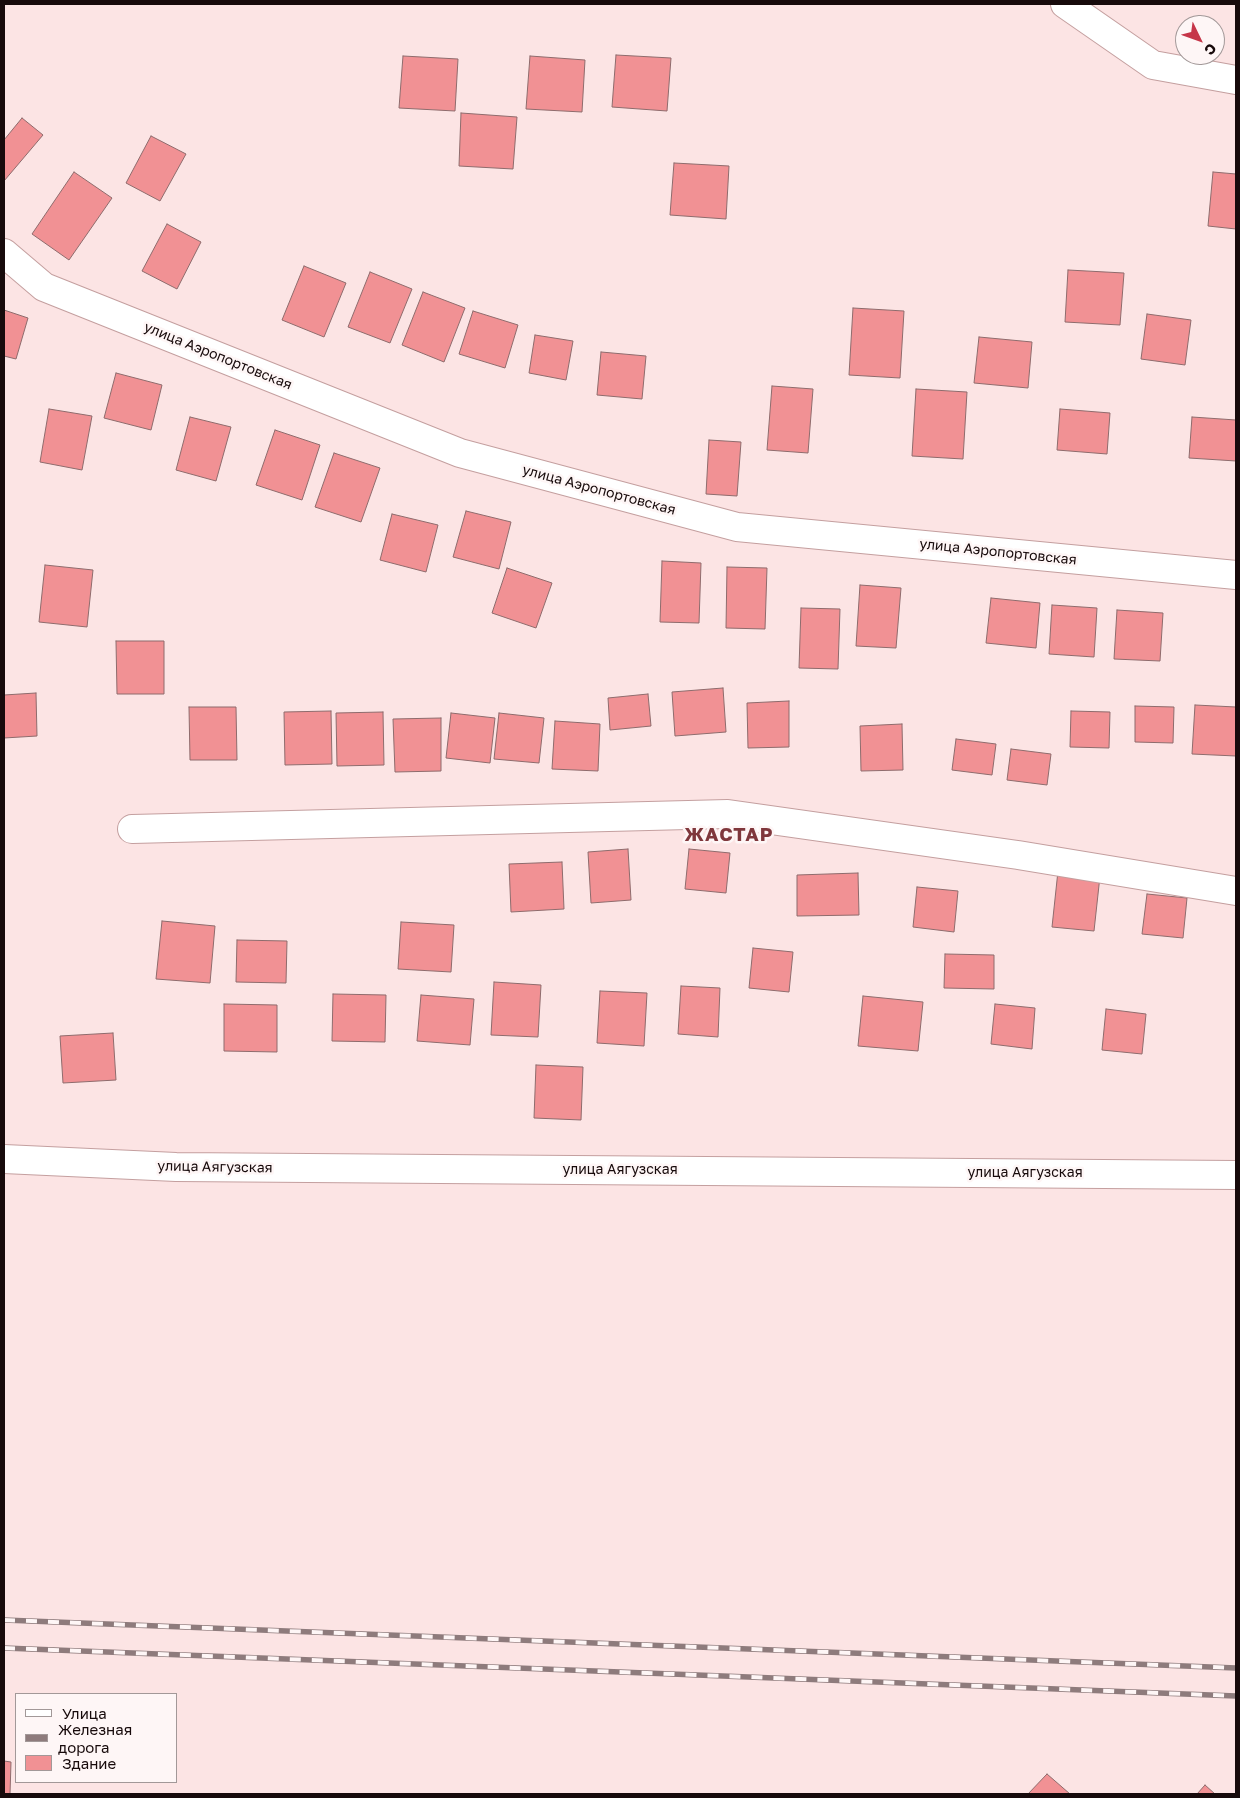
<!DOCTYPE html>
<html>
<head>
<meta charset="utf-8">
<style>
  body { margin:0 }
  #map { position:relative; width:1240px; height:1798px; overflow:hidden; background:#fce4e4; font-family:"Golos Text",sans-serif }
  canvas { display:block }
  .frame { position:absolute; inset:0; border:5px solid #170a0b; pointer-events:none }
  .legend { position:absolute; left:15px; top:1693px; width:162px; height:90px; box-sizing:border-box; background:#fef6f6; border:1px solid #a29898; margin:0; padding:6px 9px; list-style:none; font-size:15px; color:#170a0b }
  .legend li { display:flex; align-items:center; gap:10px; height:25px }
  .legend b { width:25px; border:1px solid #a29898 }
  .north { position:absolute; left:1175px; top:15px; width:50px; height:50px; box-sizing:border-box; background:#fef6f6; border:1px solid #a29898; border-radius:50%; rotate:132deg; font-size:14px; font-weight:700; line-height:20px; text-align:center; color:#170a0b }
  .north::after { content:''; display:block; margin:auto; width:18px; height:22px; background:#c63649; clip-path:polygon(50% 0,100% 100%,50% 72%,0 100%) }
</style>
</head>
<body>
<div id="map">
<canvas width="1240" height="1798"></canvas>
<div class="frame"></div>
<ul class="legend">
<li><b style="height:6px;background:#fff"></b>Улица</li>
<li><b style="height:6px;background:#8e7b7c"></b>Железная дорога</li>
<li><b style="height:14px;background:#f19194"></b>Здание</li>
</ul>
<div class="north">С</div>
</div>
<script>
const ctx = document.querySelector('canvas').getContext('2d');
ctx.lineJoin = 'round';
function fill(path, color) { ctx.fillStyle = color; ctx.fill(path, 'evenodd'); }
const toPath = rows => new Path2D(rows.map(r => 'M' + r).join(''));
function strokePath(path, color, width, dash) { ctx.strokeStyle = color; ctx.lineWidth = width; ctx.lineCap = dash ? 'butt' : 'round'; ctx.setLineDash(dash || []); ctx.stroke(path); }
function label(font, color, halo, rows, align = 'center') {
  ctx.font = font + ' "Golos Text",sans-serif'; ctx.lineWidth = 5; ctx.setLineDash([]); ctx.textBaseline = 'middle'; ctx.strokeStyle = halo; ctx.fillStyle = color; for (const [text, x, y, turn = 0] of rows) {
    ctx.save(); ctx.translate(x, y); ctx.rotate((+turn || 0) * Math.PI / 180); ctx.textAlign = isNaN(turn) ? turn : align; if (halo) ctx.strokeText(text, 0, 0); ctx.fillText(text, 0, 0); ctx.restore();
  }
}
const building = toPath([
  [616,55,671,58,667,111,612,107,616,55],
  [403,56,458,59,455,111,399,108,403,56],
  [530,56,585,60,582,112,526,109,530,56],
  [461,113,517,117,513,169,459,166,461,113],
  [22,118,43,135,4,181,4,140,22,118],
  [151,136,186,154,160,201,126,183,151,136],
  [674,163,729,166,726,219,670,215,674,163],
  [74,172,112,198,69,260,32,234,74,172],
  [1213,172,1236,174,1236,229,1208,226,1213,172],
  [167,224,201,242,177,289,142,271,167,224],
  [304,266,346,283,324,337,282,320,304,266],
  [1068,270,1124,273,1120,325,1065,322,1068,270],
  [370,272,412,289,390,343,348,327,370,272],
  [423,292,465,308,444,362,402,345,423,292],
  [853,308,904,311,900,378,849,375,853,308],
  [4,310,28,318,16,359,4,356,4,310],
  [473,311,518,325,505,368,459,354,473,311],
  [1147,314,1191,320,1185,365,1141,359,1147,314],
  [535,335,573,341,566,380,529,373,535,335],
  [979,337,1032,342,1028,388,974,383,979,337],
  [601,352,646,356,642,399,597,395,601,352],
  [116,373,162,385,151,430,104,418,116,373],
  [772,386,813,389,808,453,767,450,772,386],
  [916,389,967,392,963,459,912,456,916,389],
  [49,409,92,416,82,470,40,462,49,409],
  [1060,409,1110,413,1107,454,1057,450,1060,409],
  [190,417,231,427,216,481,176,470,190,417],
  [1192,417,1236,420,1236,461,1189,458,1192,417],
  [275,430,320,445,302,500,256,485,275,430],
  [709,440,741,442,737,496,706,494,709,440],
  [334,453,380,468,361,522,315,507,334,453],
  [466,511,511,522,499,569,453,557,466,511],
  [392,514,438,525,426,572,380,560,392,514],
  [662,561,701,563,699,623,660,622,662,561],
  [45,565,93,570,87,627,39,622,45,565],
  [727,567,767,568,765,629,726,628,727,567],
  [507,568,552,583,536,628,492,613,507,568],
  [860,585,901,588,896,648,856,646,860,585],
  [991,598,1040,603,1036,648,986,643,991,598],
  [1052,605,1097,608,1094,657,1049,654,1052,605],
  [801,608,840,609,838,669,799,668,801,608],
  [1117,610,1163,613,1160,661,1114,659,1117,610],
  [116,641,164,641,164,694,117,694,116,641],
  [723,688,726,732,675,736,672,692,723,688],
  [36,693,37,736,4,738,4,695,36,693],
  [648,694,651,726,610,730,608,698,648,694],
  [789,701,789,747,748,748,747,703,789,701],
  [1195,705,1236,707,1236,756,1192,754,1195,705],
  [1135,706,1174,707,1173,743,1135,742,1135,706],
  [189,707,236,707,237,760,190,760,189,707],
  [331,711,332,764,285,765,284,712,331,711],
  [1071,711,1110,712,1109,748,1070,747,1071,711],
  [383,712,384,765,337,766,336,713,383,712],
  [451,713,495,718,490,763,446,758,451,713],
  [499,713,544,718,539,763,494,759,499,713],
  [441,718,441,771,395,772,393,719,441,718],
  [555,721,600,724,598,771,552,769,555,721],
  [902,724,903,770,861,771,860,726,902,724],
  [956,739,996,744,992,775,952,770,956,739],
  [1011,749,1051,754,1047,785,1007,780,1011,749],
  [628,849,631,900,591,903,588,852,628,849],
  [689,849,730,853,726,893,685,889,689,849],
  [562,862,564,909,511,912,509,864,562,862],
  [1058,871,1100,876,1094,931,1052,927,1058,871],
  [858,873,859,915,797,916,797,875,858,873],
  [917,887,958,891,954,932,913,927,917,887],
  [1147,894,1187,898,1183,938,1142,934,1147,894],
  [162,921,215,926,210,983,156,979,162,921],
  [401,922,454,925,451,972,398,969,401,922],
  [237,940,287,941,286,983,236,982,237,940],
  [753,948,793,952,789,992,749,988,753,948],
  [945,954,994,955,994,989,944,988,945,954],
  [494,982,541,985,538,1037,491,1035,494,982],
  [681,986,720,988,718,1037,678,1034,681,986],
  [600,991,647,993,644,1046,597,1043,600,991],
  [333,994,386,995,385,1042,332,1041,333,994],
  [421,995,474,999,470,1045,417,1041,421,995],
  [863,996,923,1002,918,1051,858,1046,863,996],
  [224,1004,277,1005,277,1052,224,1051,224,1004],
  [995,1004,1035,1008,1032,1049,991,1044,995,1004],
  [1106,1009,1146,1014,1142,1054,1102,1050,1106,1009],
  [113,1033,116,1080,63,1083,60,1036,113,1033],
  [536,1065,583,1067,581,1120,534,1118,536,1065],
  [4,1761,11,1762,10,1794,4,1794,4,1761],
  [1047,1774,1070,1794,1028,1794,1047,1774],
  [1205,1785,1215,1794,1197,1794,1205,1785]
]);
fill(building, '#f19194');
strokePath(building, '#8e6b6c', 1);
const minor = toPath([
  [1065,4,1153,65,1236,80],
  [4,253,44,287,460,453,737,527,1236,575],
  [132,829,728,814,1018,855,1236,891],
  [4,1159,176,1167,1236,1175]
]);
strokePath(minor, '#c49f9f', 30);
strokePath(minor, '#fff', 28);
const rail = toPath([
  [4,1620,1236,1668],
  [4,1648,1236,1696]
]);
strokePath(rail, '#8e7b7c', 5.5);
strokePath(rail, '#fef6f6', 4, [11]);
label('14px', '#170a0b', '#fef6f6', [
  ["улица Аэропортовская",218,356,22],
  ["улица Аэропортовская",599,490,15],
  ["улица Аэропортовская",998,552,6],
  ["улица Аягузская",215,1167,1],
  ["улица Аягузская",620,1170],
  ["улица Аягузская",1025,1173]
]);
ctx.letterSpacing = '1px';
label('bold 19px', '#7f373c', '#fef6f6', [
  ["ЖАСТАР",729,835]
]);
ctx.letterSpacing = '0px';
</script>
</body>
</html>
